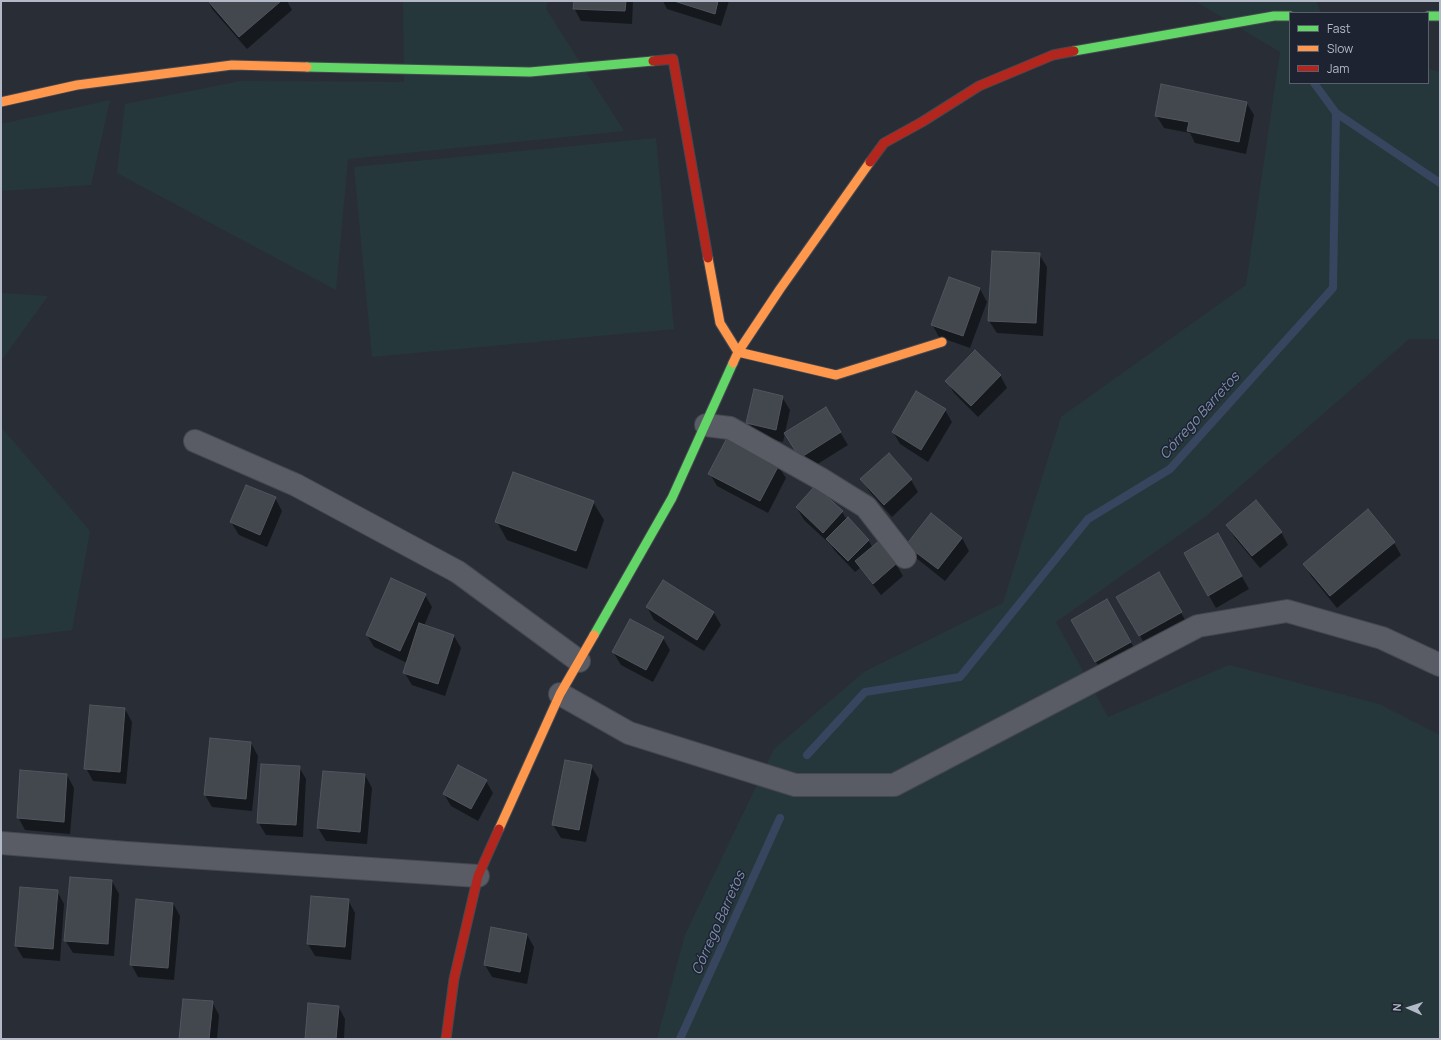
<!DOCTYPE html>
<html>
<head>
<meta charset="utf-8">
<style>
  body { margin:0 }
  #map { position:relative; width:1441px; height:1040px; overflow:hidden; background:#292d36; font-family:Manrope,sans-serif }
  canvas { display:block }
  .frame { position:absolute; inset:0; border:2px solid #b3b9c7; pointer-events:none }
  .legend { position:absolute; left:1289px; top:12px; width:140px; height:72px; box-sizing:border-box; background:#1d2330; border:1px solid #595f6c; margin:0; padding:5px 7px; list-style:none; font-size:12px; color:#b3b9c7 }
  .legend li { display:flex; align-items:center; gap:8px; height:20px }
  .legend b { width:20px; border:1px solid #595f6c }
  .north { position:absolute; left:1389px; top:988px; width:40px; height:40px; -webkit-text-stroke:3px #1d2330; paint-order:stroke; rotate:273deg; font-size:11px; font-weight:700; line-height:16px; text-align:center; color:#b3b9c7 }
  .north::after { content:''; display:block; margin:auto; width:14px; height:18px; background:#b3b9c7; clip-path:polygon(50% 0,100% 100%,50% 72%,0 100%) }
</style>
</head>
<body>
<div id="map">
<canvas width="1441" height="1040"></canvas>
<div class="frame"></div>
<ul class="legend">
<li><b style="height:5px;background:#63d668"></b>Fast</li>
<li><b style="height:5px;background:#ff974d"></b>Slow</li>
<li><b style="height:5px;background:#b3261e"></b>Jam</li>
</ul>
<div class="north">N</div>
</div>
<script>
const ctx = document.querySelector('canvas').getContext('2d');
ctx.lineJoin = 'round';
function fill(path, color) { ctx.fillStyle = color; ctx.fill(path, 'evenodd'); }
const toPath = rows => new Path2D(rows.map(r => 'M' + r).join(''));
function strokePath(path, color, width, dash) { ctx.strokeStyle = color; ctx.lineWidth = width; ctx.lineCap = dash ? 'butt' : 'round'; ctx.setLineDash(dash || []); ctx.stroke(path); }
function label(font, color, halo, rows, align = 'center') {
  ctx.font = font + ' Manrope,sans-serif'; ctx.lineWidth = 3; ctx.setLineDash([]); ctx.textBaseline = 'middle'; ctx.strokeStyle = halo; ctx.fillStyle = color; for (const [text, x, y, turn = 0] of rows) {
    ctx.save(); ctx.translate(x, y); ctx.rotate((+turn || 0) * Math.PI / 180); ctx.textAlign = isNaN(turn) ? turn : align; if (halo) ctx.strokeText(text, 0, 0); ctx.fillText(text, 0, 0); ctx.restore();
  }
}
fill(toPath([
  [403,1,548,1,546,9,624,131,348,159,336,290,117,173,125,104,241,81,404,82],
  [1195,1,1316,1,1321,13,1290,13,1290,83,1428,83,1428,69,1440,72,1440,339,1409,339,1206,516,1056,622,1108,717,1229,665,1379,704,1440,735,1440,1039,657,1039,685,935,774,749,864,672,1003,603,1061,417,1246,285,1280,52],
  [110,100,91,185,1,191,1,124],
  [656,138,674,329,372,357,354,167],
  [1,293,48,296,1,361],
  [1,427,90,531,72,630,1,639]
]), '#26373b');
fill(toPath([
  [208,1,287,1,292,10,247,49,212,9],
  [574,1,633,1,632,24,581,21,574,8],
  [663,1,729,1,721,26,667,9],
  [1246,102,1254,115,1246,154,1195,143,1190,133,1164,128,1156,115],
  [1039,254,1047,267,1043,336,997,333,989,321],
  [949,278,980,289,987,302,970,348,939,337,932,324],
  [1000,375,1007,388,978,417,954,393,947,381],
  [782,397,790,410,783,442,755,435,748,422],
  [945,410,952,422,928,462,900,444,893,432],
  [840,432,848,445,808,470,786,434],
  [778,466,786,478,768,513,717,486,710,474],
  [862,479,911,480,918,492,892,517,869,491],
  [816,488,842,512,847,520,868,540,873,548,879,543,896,564,903,576,881,595,860,568,855,572,835,551,831,545,804,520,797,508],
  [275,498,282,511,267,547,239,535,231,522],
  [593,502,604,520,587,569,507,540,497,522],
  [1227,525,1281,532,1288,545,1260,568,1235,538],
  [1218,535,1249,589,1216,608,1185,554],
  [962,538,969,551,945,581,915,557,908,545],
  [1394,543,1401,555,1337,608,1311,576,1304,564],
  [1159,574,1188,625,1147,648,1118,597],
  [663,581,714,613,721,625,704,651,654,620,647,607],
  [425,595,432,607,424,626,454,636,461,648,445,696,412,685,404,672,407,663,374,647,367,635],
  [1107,601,1138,655,1103,674,1072,620],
  [663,638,670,650,653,682,621,665,613,652],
  [125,709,132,722,126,784,93,781,86,768],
  [251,743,258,756,252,811,212,807,205,795],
  [591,766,599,779,586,842,561,838,553,825],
  [299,767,306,779,303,837,266,835,258,822],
  [67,775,74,788,70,834,25,830,18,817],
  [365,775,372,788,367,844,326,841,318,828],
  [486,781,493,793,478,821,451,806,444,794],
  [112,881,119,894,114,956,73,953,65,940],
  [57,891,64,904,60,961,23,958,16,946],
  [348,900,355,913,351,960,315,956,308,944],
  [173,903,180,916,174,980,138,977,131,964],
  [527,935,534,947,527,984,492,977,485,965],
  [212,1002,219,1015,217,1039,180,1039],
  [338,1006,345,1019,344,1039,306,1039]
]), '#0007');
strokePath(toPath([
  [1336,113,1440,183],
  [807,755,865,692,960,677,1088,519,1170,469,1333,288,1336,113,1314,83],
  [680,1039,780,818]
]), '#38455e', 8);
const building = toPath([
  [208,1,281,1,239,37,208,1],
  [574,1,626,1,625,11,573,9,574,1],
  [674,1,718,1,715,14,674,1],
  [1161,84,1247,102,1239,142,1187,131,1189,122,1155,116,1161,84],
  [992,251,1040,253,1036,323,988,321,992,251],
  [949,277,980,288,963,336,931,325,949,277],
  [975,350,1001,375,971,406,945,381,975,350],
  [754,389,783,396,776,430,746,423,754,389],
  [916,391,946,409,921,450,892,432,916,391],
  [826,407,841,432,800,458,784,433,826,407],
  [727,438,779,465,760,501,708,474,727,438],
  [889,453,912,479,884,505,860,479,889,453],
  [513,472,594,501,576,551,495,522,513,472],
  [246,485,276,497,260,535,230,522,246,485],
  [815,486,843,511,823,533,796,507,815,486],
  [1256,500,1282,532,1252,556,1226,525,1256,500],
  [1368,509,1395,542,1330,596,1303,564,1368,509],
  [931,513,962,538,938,569,906,545,931,513],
  [848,517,869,540,848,561,826,539,848,517],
  [1218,533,1242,576,1208,596,1184,553,1218,533],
  [879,541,897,563,873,584,855,561,879,541],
  [1159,572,1182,612,1139,636,1116,597,1159,572],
  [391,578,426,594,400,651,366,635,391,578],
  [663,580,714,612,697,640,646,607,663,580],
  [1107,599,1131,642,1095,662,1071,620,1107,599],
  [630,619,664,637,646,670,612,652,630,619],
  [419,623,454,635,438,684,403,673,419,623],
  [90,705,125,708,120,772,84,769,90,705],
  [210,738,251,742,246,799,204,795,210,738],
  [565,760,592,765,579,830,552,825,565,760],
  [261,764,300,766,296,825,257,823,261,764],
  [458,765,487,780,471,809,443,794,458,765],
  [20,770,67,774,64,822,17,818,20,770],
  [323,771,365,774,360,832,317,828,323,771],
  [70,877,112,880,108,944,64,941,70,877],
  [20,887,58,890,53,949,15,946,20,887],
  [311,896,349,899,345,947,307,944,311,896],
  [136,899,173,903,168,968,130,965,136,899],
  [491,927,527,934,520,972,484,965,491,927],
  [183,999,213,1001,209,1039,179,1039,183,999],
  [308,1003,339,1006,336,1039,305,1039,308,1003]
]);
fill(building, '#43474e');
strokePath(building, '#51555d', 1);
const street = toPath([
  [706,425,730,428,821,479,866,507,905,557],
  [195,441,296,485,458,572,579,661],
  [560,694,629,733,795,785,894,785,1198,626,1287,611,1382,638,1440,665],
  [1,843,127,853,478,876]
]);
const fast = toPath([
  [1428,16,1440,16],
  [1074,51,1274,16,1290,16],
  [307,67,530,72,653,61],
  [594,635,672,498,733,363]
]);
const slow = toPath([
  [1,102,77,85,232,65,307,67],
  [708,258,720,323,738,352,836,375,942,342],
  [733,363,738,352,780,289,870,162],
  [499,829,560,694,594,635]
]);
const jam = toPath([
  [653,61,673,59,708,258],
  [870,162,884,143,922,122,979,86,1053,55,1074,51],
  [446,1039,454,979,478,876,499,829]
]);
strokePath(street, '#45484f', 24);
strokePath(fast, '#45484f', 11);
strokePath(slow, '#45484f', 11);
strokePath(jam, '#45484f', 11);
strokePath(street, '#595c64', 22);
strokePath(fast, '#63d668', 9);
strokePath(slow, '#ff974d', 9);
strokePath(jam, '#b3261e', 9);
label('italic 14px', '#7c8eae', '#1d2330', [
  ["Córrego Barretos",1200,416,-48],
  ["Córrego Barretos",719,923,-66]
]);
</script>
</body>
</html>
